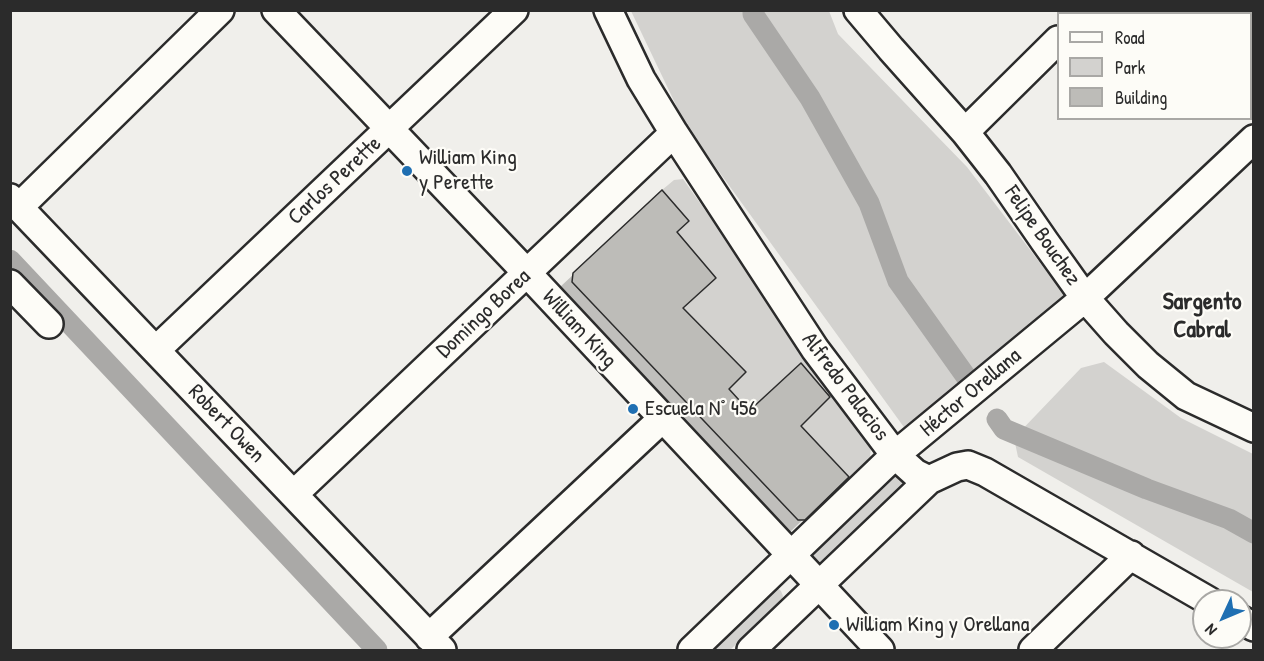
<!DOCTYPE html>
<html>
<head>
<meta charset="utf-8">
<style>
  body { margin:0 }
  #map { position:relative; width:1264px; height:661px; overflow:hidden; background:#f0efeb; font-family:"Patrick Hand",sans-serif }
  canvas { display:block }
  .frame { position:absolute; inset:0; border:12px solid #2b2b2b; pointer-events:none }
  .legend { position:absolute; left:1057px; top:12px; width:195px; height:108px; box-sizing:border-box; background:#fdfcf7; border:2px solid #a9a8a5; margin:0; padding:8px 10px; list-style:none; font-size:18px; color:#2b2b2b }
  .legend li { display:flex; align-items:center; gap:12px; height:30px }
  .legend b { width:30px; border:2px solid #a9a8a5 }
  .north { position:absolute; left:1192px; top:589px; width:60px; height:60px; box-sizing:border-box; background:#fdfcf7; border:2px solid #a9a8a5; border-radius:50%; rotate:226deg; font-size:16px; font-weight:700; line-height:24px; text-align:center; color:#2b2b2b }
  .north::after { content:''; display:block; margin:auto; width:21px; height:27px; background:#1f6fb2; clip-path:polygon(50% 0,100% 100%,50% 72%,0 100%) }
</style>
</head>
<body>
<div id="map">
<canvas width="1264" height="661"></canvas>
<div class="frame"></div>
<ul class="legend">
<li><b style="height:8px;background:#fdfcf7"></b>Road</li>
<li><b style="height:16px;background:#d3d2cf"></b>Park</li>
<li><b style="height:16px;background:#bdbcb8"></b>Building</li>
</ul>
<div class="north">N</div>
</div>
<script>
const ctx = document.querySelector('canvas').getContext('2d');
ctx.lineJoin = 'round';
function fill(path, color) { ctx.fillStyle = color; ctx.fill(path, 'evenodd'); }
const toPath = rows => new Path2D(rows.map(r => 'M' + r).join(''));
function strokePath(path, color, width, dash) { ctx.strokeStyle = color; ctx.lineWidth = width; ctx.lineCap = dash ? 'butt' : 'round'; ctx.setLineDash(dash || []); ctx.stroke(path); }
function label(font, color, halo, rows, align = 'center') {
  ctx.font = font + ' "Patrick Hand",sans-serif'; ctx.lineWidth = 4.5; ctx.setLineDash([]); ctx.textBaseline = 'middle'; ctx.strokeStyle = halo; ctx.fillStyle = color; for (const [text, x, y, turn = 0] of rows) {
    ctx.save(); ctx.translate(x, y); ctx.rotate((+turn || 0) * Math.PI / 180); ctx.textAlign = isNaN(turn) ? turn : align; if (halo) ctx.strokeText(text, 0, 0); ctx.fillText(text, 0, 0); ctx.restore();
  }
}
fill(toPath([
  [631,11,829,11,838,34,967,167,1066,297,906,430,686,126],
  [683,179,871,444,870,458,850,478,812,438,761,465,830,397,800,363,749,411,729,389,746,372,683,308,716,278,627,276,689,221,662,190,674,180],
  [1104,362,1181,418,1253,454,1253,592,1018,457,1014,438,1081,368],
  [895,476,903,479,905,484,821,565,817,565,811,559,811,555,814,551,892,478],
  [773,588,778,588,781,591,783,596,781,602,730,650,706,650]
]), '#d3d2cf');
fill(toPath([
  [1243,10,1254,10,1254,28,1250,25,1250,14,1240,14],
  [675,232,681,309,727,389,749,413,799,426,847,477,790,532,785,533,559,295,560,287,574,274]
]), '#0003');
strokePath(toPath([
  [753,10,753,14,810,98,869,203,898,281,967,378],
  [10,260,377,650],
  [997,419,1004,429,1147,489,1229,519,1254,533]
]), '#aaa9a7', 21);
const building = toPath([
  [662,190,689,221,677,232,716,278,683,308,746,372,729,389,749,411,801,363,830,397,801,426,849,477,805,520,798,520,572,282,573,273,662,190]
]);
fill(building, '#bdbcb8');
strokePath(building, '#2b2b2b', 1.5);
const minor = toPath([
  [276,10,527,273,880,650],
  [608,10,641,79,674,133,815,349,895,455,915,473,929,480,957,467,968,465,985,472,1209,601],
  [858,10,891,49,965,132,998,174,1045,242,1085,298,1116,333,1148,365,1186,396,1254,428],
  [1085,14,1088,10],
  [965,132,1058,40],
  [10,198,442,650],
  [19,207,220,10],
  [10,284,49,324],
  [156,350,514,10],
  [294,494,674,133],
  [1240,619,1254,627],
  [429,637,663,418],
  [692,650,895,455,1085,298,1254,139],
  [751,650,929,480],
  [1033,650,1131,555]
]);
strokePath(minor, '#2b2b2b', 32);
strokePath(minor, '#fdfcf7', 27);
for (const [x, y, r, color] of [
  [407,171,6,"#1f6fb2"],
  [633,409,6,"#1f6fb2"],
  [834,625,6,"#1f6fb2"]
]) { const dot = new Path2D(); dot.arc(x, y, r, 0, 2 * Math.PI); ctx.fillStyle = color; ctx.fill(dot); strokePath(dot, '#fdfcf7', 2); }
label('22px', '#2b2b2b', '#fdfcf7', [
  ["William King",419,158],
  ["y Perette",419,183],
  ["Escuela N° 456",645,409],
  ["William King y Orellana",846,625]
], 'left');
label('22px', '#2b2b2b', '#fdfcf7', [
  ["Carlos Perette",335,181,-43],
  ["Felipe Bouchez",1042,236,55],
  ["Domingo Borea",484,314,-43],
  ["William King",579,329,47],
  ["Alfredo Palacios",845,387,53],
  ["Héctor Orellana",971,393,-40],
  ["Robert Owen",226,424,46]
]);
label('bold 24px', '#2b2b2b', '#fdfcf7', [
  ["Sargento",1202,303],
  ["Cabral",1202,331]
]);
</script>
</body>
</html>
